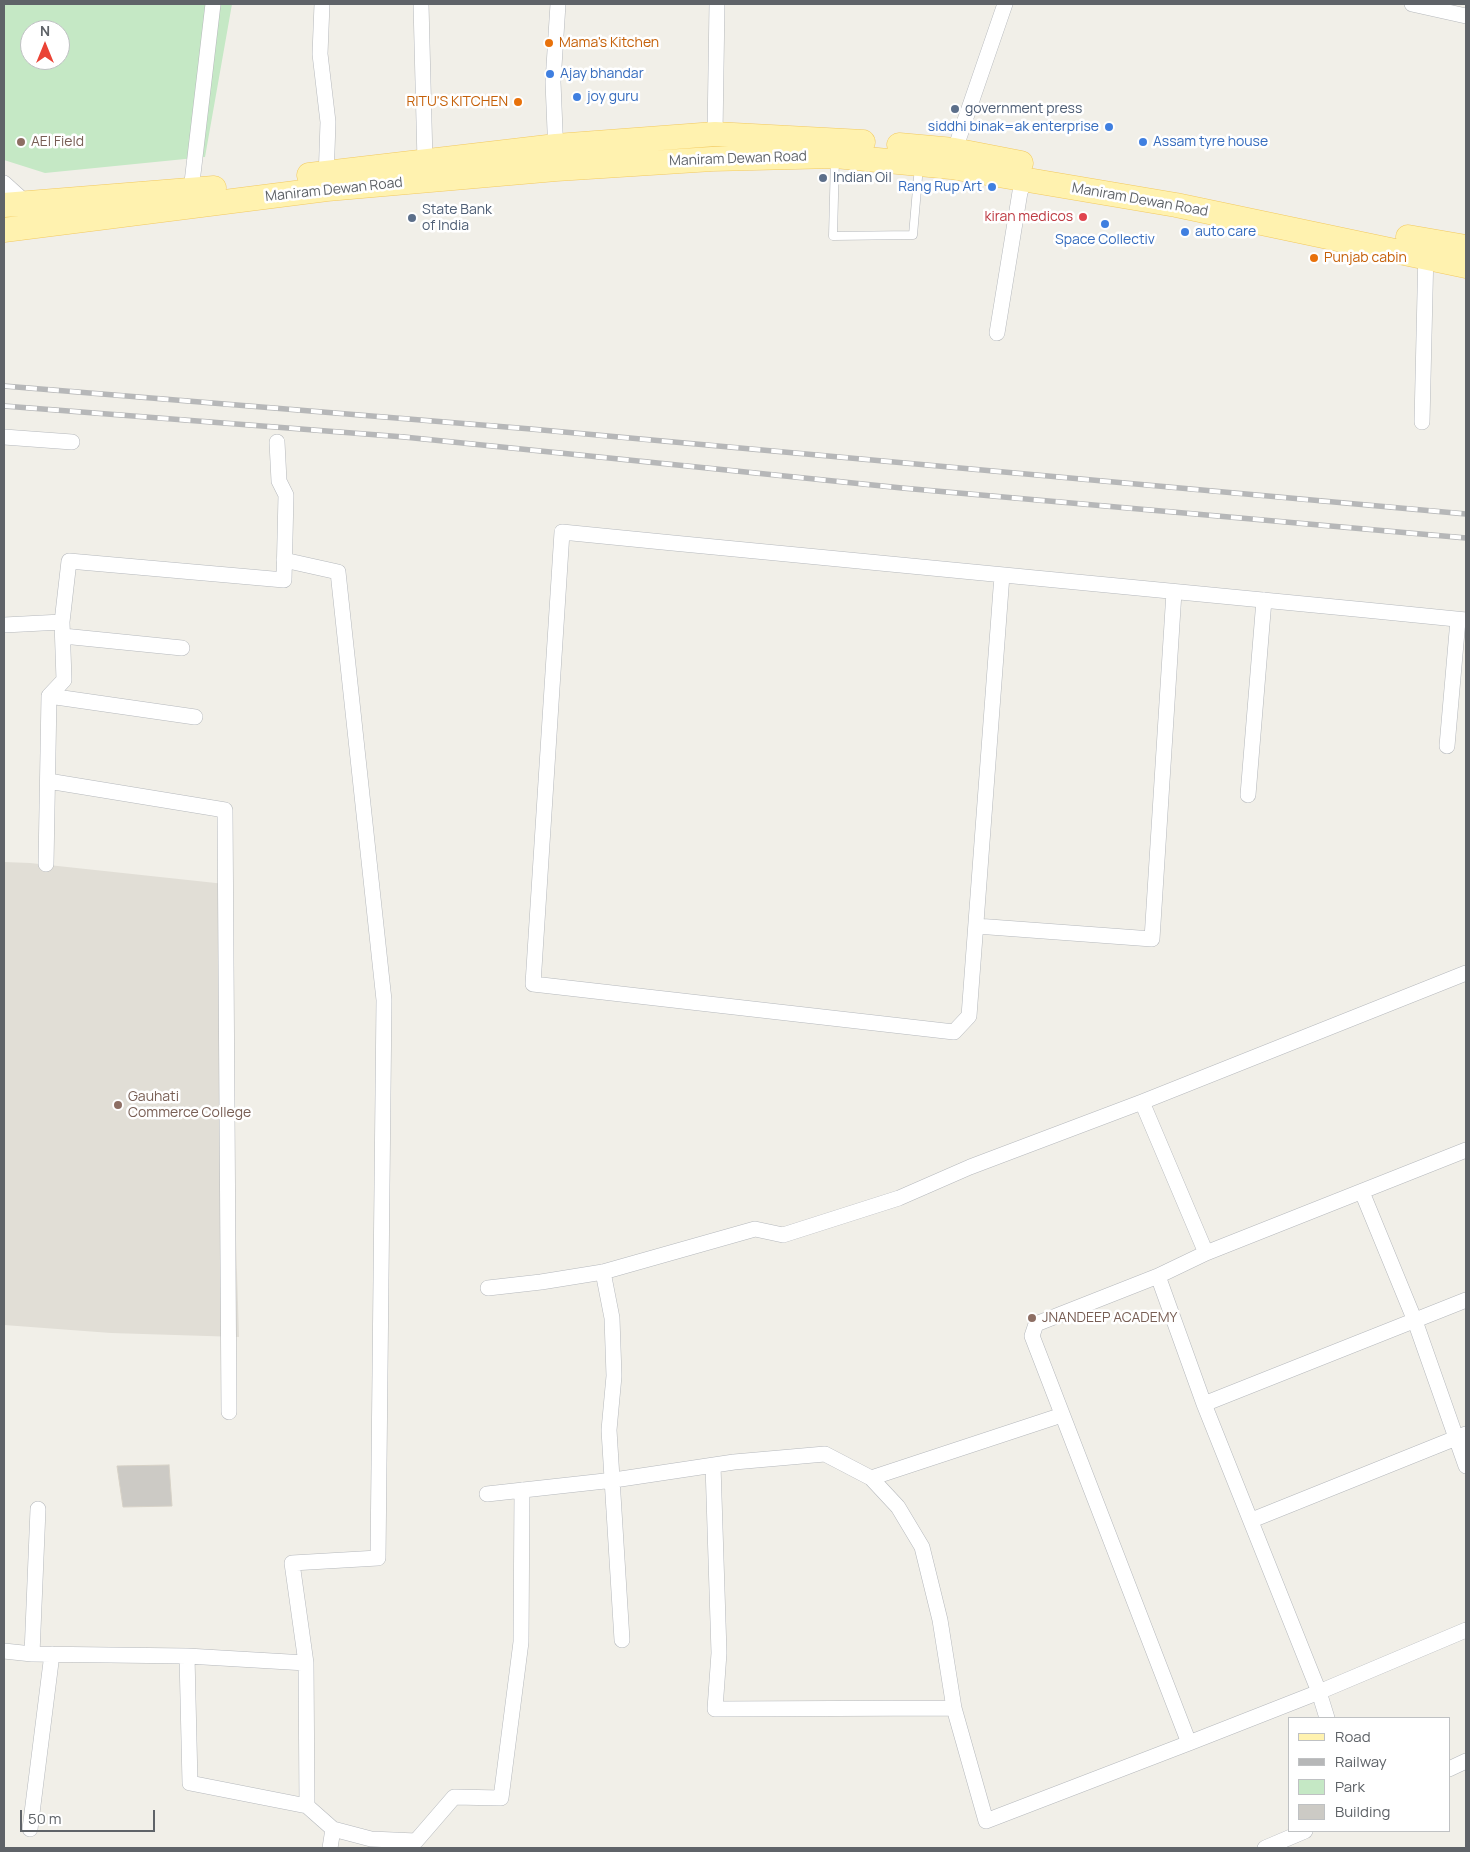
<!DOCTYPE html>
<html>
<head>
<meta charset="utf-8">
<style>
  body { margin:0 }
  #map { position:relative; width:1470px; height:1852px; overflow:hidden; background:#f1efe8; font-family:Manrope,sans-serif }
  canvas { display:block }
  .frame { position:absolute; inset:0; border:5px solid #5f6368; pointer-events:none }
  .legend { position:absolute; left:1288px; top:1717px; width:162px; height:115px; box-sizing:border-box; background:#fff; border:1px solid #bfc1c3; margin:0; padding:6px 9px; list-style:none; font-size:15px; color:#5f6368 }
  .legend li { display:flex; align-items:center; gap:10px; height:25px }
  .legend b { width:25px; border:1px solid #bfc1c3 }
  .north { position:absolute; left:20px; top:20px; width:50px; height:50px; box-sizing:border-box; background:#fff; border:1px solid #bfc1c3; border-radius:50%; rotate:0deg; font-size:14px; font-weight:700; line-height:20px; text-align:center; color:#5f6368 }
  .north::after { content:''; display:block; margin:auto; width:18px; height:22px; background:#ea4335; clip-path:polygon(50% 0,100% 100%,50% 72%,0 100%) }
  .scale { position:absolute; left:20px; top:1810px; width:135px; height:22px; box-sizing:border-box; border:2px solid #5f6368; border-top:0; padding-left:6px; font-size:15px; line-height:18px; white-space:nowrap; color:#5f6368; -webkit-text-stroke:4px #fff; paint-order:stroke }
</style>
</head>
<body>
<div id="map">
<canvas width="1470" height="1852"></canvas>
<div class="frame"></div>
<ul class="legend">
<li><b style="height:6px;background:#fff2af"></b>Road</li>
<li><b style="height:6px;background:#b6b7b8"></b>Railway</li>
<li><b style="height:14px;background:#c5e8c5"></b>Park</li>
<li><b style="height:14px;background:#cccac5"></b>Building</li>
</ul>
<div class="north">N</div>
<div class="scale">50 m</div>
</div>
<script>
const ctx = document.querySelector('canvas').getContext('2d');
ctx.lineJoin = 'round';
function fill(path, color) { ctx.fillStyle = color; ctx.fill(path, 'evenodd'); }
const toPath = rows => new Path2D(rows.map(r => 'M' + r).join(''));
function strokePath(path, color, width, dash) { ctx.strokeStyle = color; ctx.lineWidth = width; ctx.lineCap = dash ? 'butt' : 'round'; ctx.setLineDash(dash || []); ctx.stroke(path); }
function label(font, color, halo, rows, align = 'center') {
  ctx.font = font + ' Manrope,sans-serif'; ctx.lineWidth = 5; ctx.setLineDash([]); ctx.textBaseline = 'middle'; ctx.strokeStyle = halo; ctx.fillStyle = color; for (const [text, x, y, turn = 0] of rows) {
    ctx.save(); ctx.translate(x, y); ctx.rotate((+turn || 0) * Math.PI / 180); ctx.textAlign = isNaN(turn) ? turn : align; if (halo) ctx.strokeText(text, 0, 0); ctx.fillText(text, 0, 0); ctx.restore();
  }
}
fill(toPath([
  [4,862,30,863,225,884,239,1337,111,1333,4,1325]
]), '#e1ded6');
fill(toPath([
  [4,4,232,4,205,157,45,173,4,160],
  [30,30,60,30,60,60,30,60]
]), '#c5e8c5');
const building = toPath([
  [169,1465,172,1506,123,1507,117,1466,169,1465]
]);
fill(building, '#cccac5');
strokePath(building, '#d6d1c6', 1);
const service = toPath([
  [835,158,833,236,913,235,919,166]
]);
const minor = toPath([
  [322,4,320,54,328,122,326,180],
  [421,4,425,161],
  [1412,4,1466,16],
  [715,134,717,4],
  [556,155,553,82,558,4],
  [952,158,1005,4],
  [4,183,25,202,25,207],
  [191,191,213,4],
  [997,333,1020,192,1026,180],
  [1422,422,1426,250],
  [4,437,72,442],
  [284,560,338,572,384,1000,378,1558,292,1563,306,1663,307,1806,333,1829,371,1839,416,1841,454,1797,501,1798,521,1642,522,1490],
  [1002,575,969,1016,954,1032,533,984,562,532,673,543,1366,610,1466,620],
  [62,622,69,561,284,580,286,495,279,481,277,442],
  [4,625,62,622,64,680,49,696,46,864],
  [63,636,182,648],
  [49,696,195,717],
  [1447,746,1458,620],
  [48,781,225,810,229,1412],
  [1248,795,1264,600],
  [976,926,1152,939,1174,592],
  [1142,1102,1206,1253],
  [1466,1150,1206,1253,1158,1276,1036,1324,1032,1336,1189,1743,1319,1692,1466,1630],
  [1362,1192,1415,1321,1466,1466],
  [603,1272,612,1318,614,1376,609,1430,622,1640],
  [1158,1276,1204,1404,1319,1692,1327,1718],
  [488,1288,541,1282,603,1272,755,1229,783,1235,899,1198,970,1167,1142,1102,1466,973],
  [1204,1404,1466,1300],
  [713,1465,719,1653,715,1709,954,1708],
  [871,1478,1062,1415],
  [487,1494,614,1480,734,1462,825,1454,871,1478,898,1507,922,1547,940,1620,954,1708,986,1821,1189,1743],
  [1252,1520,1466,1434],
  [4,1651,32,1654,187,1656,306,1663],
  [32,1654,38,1509],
  [187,1656,190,1783,307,1806],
  [1449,1769,1466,1761],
  [30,1829,52,1654],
  [330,1848,333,1829],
  [1265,1848,1305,1831]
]);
const primary = toPath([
  [899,145,954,150,1021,163],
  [309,175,556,146,715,134,863,142],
  [4,205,214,188],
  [4,230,327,189,556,169,712,159,835,156,951,167,1176,205,1466,266],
  [1408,237,1466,247]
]);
strokePath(service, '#b5b8bc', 9);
strokePath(minor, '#b5b8bc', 16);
strokePath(primary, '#f2c960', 25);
strokePath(service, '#fff', 8);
strokePath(minor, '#fff', 15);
strokePath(primary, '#fff2af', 24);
const rail = toPath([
  [4,386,531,429,1466,514],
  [4,406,404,437,902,488,1466,538]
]);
strokePath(rail, '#b6b7b8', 5.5);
strokePath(rail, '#fff', 4, [11]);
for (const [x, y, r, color] of [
  [549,43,5,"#e8710a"],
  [550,74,5,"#3f7fe0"],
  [577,97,5,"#3f7fe0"],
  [518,102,5,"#e8710a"],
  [955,109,5,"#5c6f8a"],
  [1109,127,5,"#3f7fe0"],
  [21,142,5,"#8d6e63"],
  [1143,142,5,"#3f7fe0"],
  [823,178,5,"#5c6f8a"],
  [992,187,5,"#3f7fe0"],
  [1083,217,5,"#e0444e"],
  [412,218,5,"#5c6f8a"],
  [1105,224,5,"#3f7fe0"],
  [1185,232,5,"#3f7fe0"],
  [1314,258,5,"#e8710a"],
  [118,1105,5,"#8d6e63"],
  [1032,1318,5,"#8d6e63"]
]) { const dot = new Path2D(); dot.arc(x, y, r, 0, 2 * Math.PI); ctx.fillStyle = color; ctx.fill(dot); strokePath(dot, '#fff', 2); }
label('14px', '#c56008', '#fff', [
  ["Mama's Kitchen",559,43],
  ["RITU'S KITCHEN",508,102,"right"],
  ["Punjab cabin",1324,258]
], 'left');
label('14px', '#366cbe', '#fff', [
  ["Ajay bhandar",560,74],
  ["joy guru",587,97],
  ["siddhi binak=ak enterprise",1099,127,"right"],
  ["Assam tyre house",1153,142],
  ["Rang Rup Art",982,187,"right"],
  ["auto care",1195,232],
  ["Space Collectiv",1105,240,"center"]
], 'left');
label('14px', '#4e5e75', '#fff', [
  ["government press",965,109],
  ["Indian Oil",833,178],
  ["State Bank",422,210],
  ["of India",422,226]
], 'left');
label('14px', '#785e54', '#fff', [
  ["AEI Field",31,142],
  ["Gauhati",128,1097],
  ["Commerce College",128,1113],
  ["JNANDEEP ACADEMY",1042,1318]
], 'left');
label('14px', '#5f6368', '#fff', [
  ["Maniram Dewan Road",738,159,-2],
  ["Maniram Dewan Road",334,190,-6],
  ["Maniram Dewan Road",1140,200,10]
]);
label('14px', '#be3a42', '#fff', [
  ["kiran medicos",1073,217]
], 'right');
</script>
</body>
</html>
